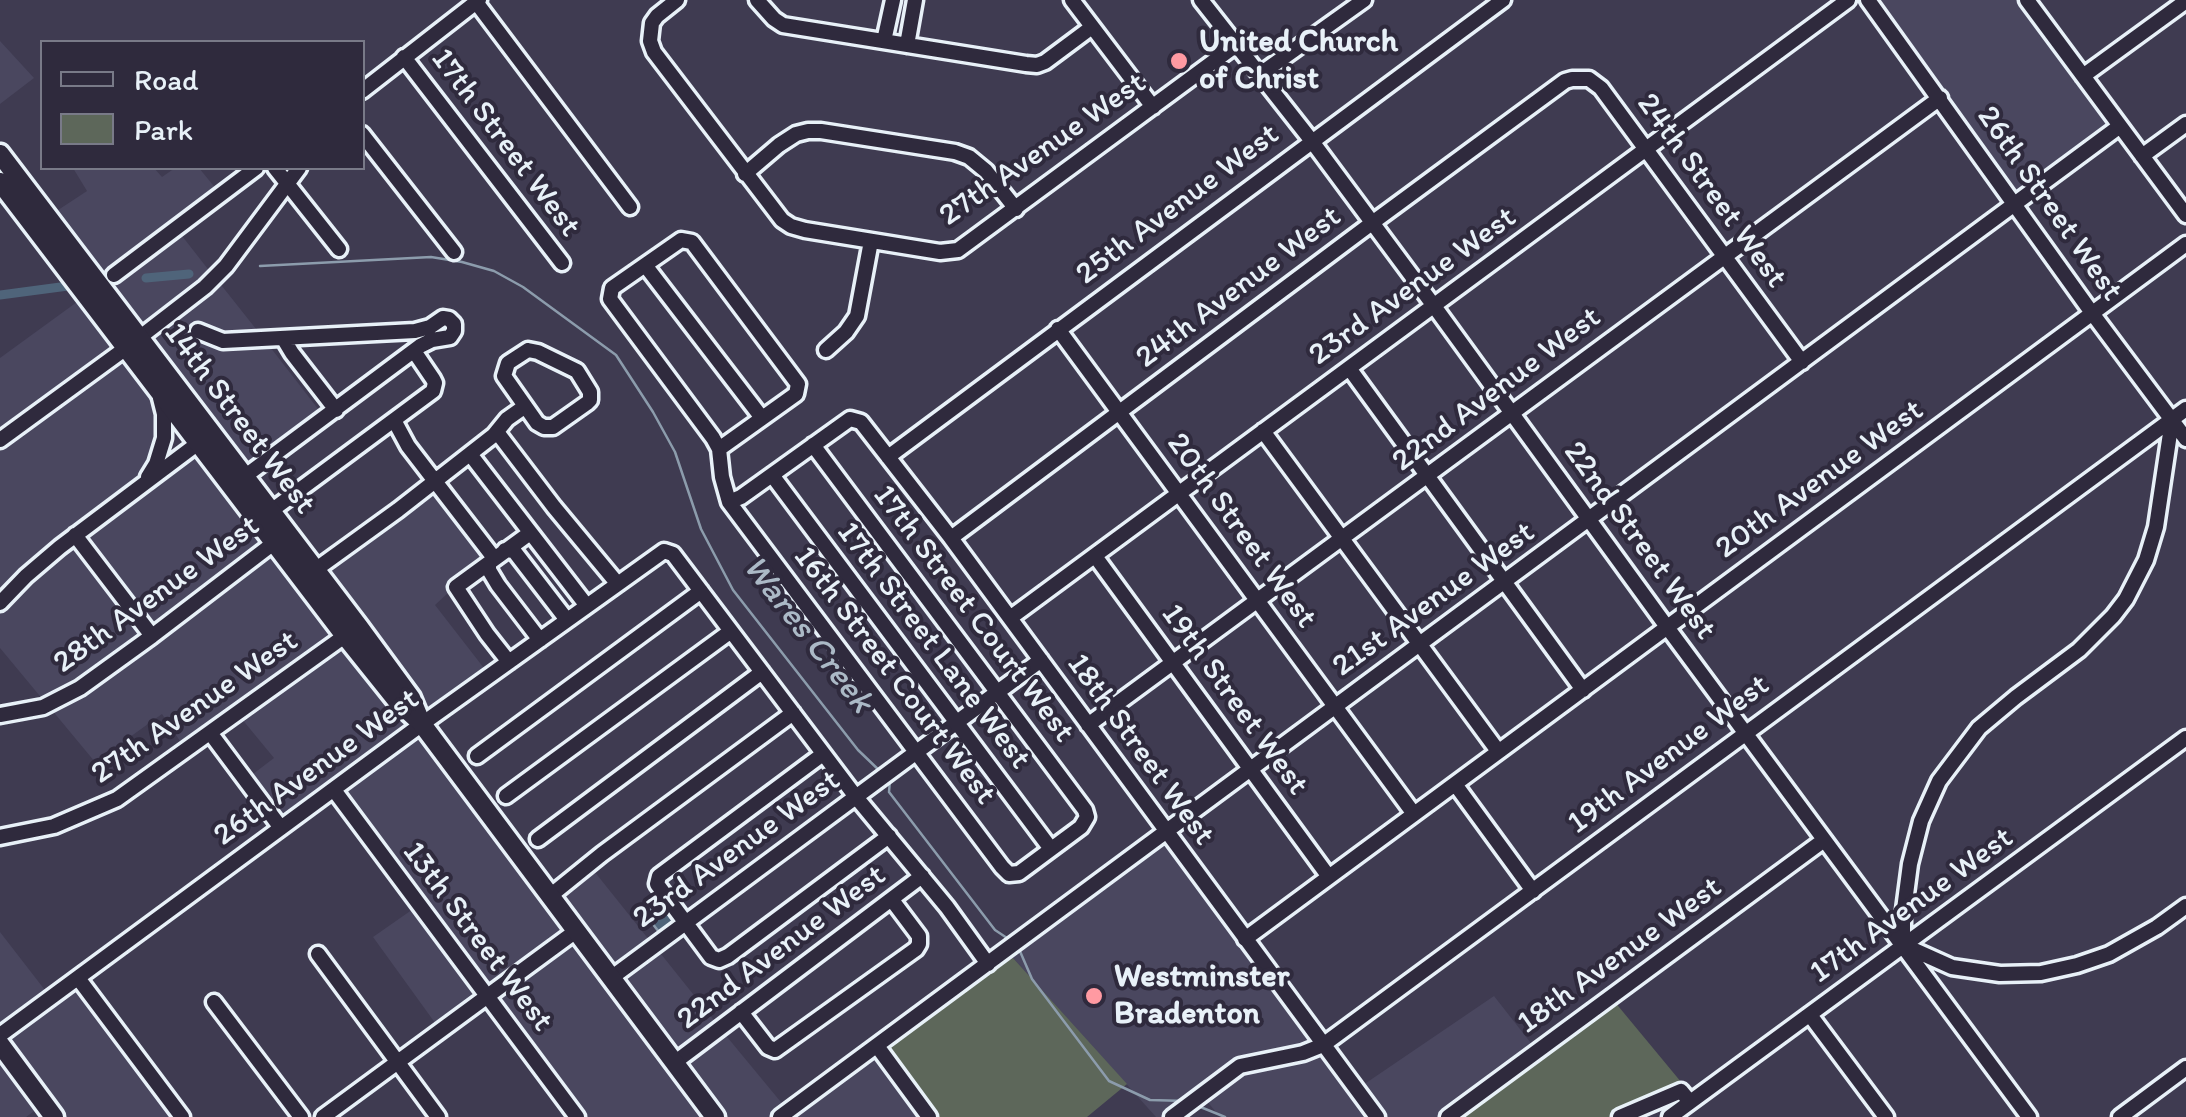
<!DOCTYPE html>
<html>
<head>
<meta charset="utf-8">
<style>
  body { margin:0 }
  #map { position:relative; width:2186px; height:1117px; overflow:hidden; background:#3f3b51; font-family:Itim,sans-serif }
  canvas { display:block }
  .legend { position:absolute; left:40px; top:40px; width:325px; height:130px; box-sizing:border-box; background:#2f2a3d; border:2px solid #797a88; margin:0; padding:12px 18px; list-style:none; font-size:30px; color:#e8f1f8 }
  .legend li { display:flex; align-items:center; gap:20px; height:50px }
  .legend b { width:50px; border:2px solid #797a88 }
</style>
</head>
<body>
<div id="map">
<canvas width="2186" height="1117"></canvas>
<ul class="legend">
<li><b style="height:12px;background:#2f2a3d"></b>Road</li>
<li><b style="height:28px;background:#5d675a"></b>Park</li>
</ul>
</div>
<script>
const ctx = document.querySelector('canvas').getContext('2d');
ctx.lineJoin = 'round';
function fill(path, color) { ctx.fillStyle = color; ctx.fill(path, 'evenodd'); }
const toPath = rows => new Path2D(rows.map(r => 'M' + r).join(''));
function strokePath(path, color, width, dash) { ctx.strokeStyle = color; ctx.lineWidth = width; ctx.lineCap = dash ? 'butt' : 'round'; ctx.setLineDash(dash || []); ctx.stroke(path); }
function label(font, color, halo, rows, align = 'center') {
  ctx.font = font + ' Itim,sans-serif'; ctx.lineWidth = 8; ctx.setLineDash([]); ctx.textBaseline = 'middle'; ctx.strokeStyle = halo; ctx.fillStyle = color; for (const [text, x, y, turn = 0] of rows) {
    ctx.save(); ctx.translate(x, y); ctx.rotate((+turn || 0) * Math.PI / 180); ctx.textAlign = isNaN(turn) ? turn : align; if (halo) ctx.strokeText(text, 0, 0); ctx.fillText(text, 0, 0); ctx.restore();
  }
}
fill(toPath([
  [1874,0,2022,0,2113,125,2015,198],
  [0,41,34,78,0,104],
  [73,168,154,168,162,177,175,168,199,168,217,190,107,274,113,281,179,232,211,273,140,331,52,214,87,191],
  [218,281,260,334,223,336,195,325,192,333,267,343,322,414,246,470,146,339],
  [77,302,114,351,0,434,0,358],
  [120,359,158,409,157,447,140,480,0,596,0,446],
  [192,454,262,545,153,629,81,537],
  [434,488,487,557,435,605,487,672,424,717,322,571],
  [74,542,145,635,77,683,44,701,0,648,0,611,14,595],
  [268,553,333,636,184,747,162,714,95,762,51,709],
  [344,642,415,724,282,821,249,777,274,758,241,718],
  [422,731,569,929,488,990,340,791],
  [1162,842,1220,912,1316,1042,1302,1048,1237,1062,1164,1117,1156,1117,1013,958,1106,883],
  [594,871,650,941,611,971,556,897,572,884],
  [416,907,481,995,438,1027,373,937],
  [0,932,48,994,0,1029],
  [575,938,709,1117,583,1117,494,998],
  [657,949,717,1024,675,1056,618,979],
  [73,988,173,1117,60,1117,2,1040],
  [1494,996,1534,1047,1440,1117,1383,1117,1330,1046,1363,1085],
  [723,1032,785,1107,771,1117,721,1117,681,1064],
  [1322,1051,1372,1117,1220,1117,1206,1100,1190,1110,1242,1070],
  [0,1052,41,1106,26,1117,0,1117],
  [877,1054,924,1117,796,1117]
]), '#4a475f');
fill(toPath([
  [1013,958,1127,1084,1087,1117,935,1117,885,1048,975,980],
  [1614,1001,1691,1094,1679,1088,1610,1117,1457,1117]
]), '#5d675a');
const water = toPath([
  [659,903,673,921,659,932,645,914,659,903]
]);
fill(water, '#4f647a');
strokePath(water, '#8c9cac', 2.5);
strokePath(toPath([
  [260,266,431,257,462,262,494,271,523,287,616,355,653,412,675,452,701,529,733,590,858,750,882,773],
  [888,778,890,780,889,792,995,930,1010,940],
  [1019,949,1032,979,1109,1081,1150,1100,1186,1101],
  [1198,1106,1225,1117]
]), '#8c9cac', 2.5);
strokePath(toPath([
  [146,278,189,274],
  [0,295,68,286]
]), '#4f647a', 9);
const minor = toPath([
  [677,0,657,16,652,23,650,41,654,52,782,220,791,226,805,230,940,252,958,250,1236,45],
  [757,0,774,19,783,25,1026,64,1037,65,1045,62,1092,27],
  [1072,0,1153,107],
  [1201,0,1311,140,1434,306,1667,627,2029,1117],
  [1868,0,2092,313,2186,439],
  [2027,0,2186,215],
  [476,2,630,207],
  [884,41,893,0],
  [907,45,915,0],
  [404,57,562,263],
  [1259,75,1364,0],
  [2083,76,2186,1],
  [362,91,479,0],
  [362,134,454,252],
  [2142,156,2186,124],
  [275,168,339,249],
  [745,174,779,145,796,134,808,131,821,131,955,152,969,157,986,171,1016,209],
  [645,265,762,418],
  [114,275,256,168],
  [1058,329,1414,814],
  [198,331,223,341,415,331,430,327,443,318,449,319,454,324,454,331,450,337,432,340,420,346,240,480],
  [283,338,292,353,336,410],
  [528,350,538,352,577,371,590,392,590,400,587,403,553,427,544,427,537,423,504,376,508,363,528,350],
  [826,350,846,332,857,316,871,241],
  [1349,368,1583,690],
  [394,420,408,446,494,558],
  [2172,420,2156,527,2146,560,2126,599,2113,616,2079,650,2016,697,1979,728,1939,781,1921,821,1910,864,1903,917,1903,945,1952,967,2000,974,2041,973,2077,965,2109,954,2157,927,2186,906],
  [1263,431,1498,751],
  [497,432,554,507,617,583],
  [0,440,126,348,205,287,226,266,299,168],
  [719,449,796,394,798,384,692,242,681,240,612,288,610,299,713,438,719,449,722,477,729,502,1002,867,1009,874,1019,873,1081,827,1087,817,1085,810,813,445],
  [470,454,587,606],
  [888,457,1503,0],
  [772,475,1051,849],
  [148,477,156,464,164,438,164,414,160,398],
  [729,502,741,497,850,419,861,422,951,538,1377,1117],
  [271,511,433,391,435,383,433,379,414,351],
  [75,535,152,636],
  [951,538,1372,223,1565,81,1572,79,1589,79,1601,88,1802,362],
  [505,550,514,551,567,620],
  [1095,556,1329,877],
  [489,563,489,570,498,585,540,640],
  [315,570,398,510,494,435,507,419,524,407],
  [0,603,26,576,60,547,205,438],
  [1010,618,1848,0],
  [509,662,487,634,456,587,530,533],
  [0,715,43,707,80,688,152,636,279,539],
  [1088,725,1940,98],
  [211,734,281,828],
  [823,754,659,876,657,884,711,957,719,960,728,956,889,836],
  [477,756,701,591],
  [1455,784,1533,891],
  [334,790,577,1117],
  [506,796,731,631],
  [0,837,54,826,117,799,353,630],
  [538,839,762,672],
  [550,896,602,854,793,713],
  [1245,939,2186,244],
  [318,954,438,1117],
  [78,978,182,1117],
  [611,978,1041,660],
  [214,1002,301,1117],
  [741,1012,768,1047,775,1050,916,949,919,944,919,936,892,900],
  [1810,1015,1886,1117],
  [0,1035,422,724,664,551,673,554,856,797,947,907,988,964],
  [877,1046,929,1117],
  [674,1063,922,876],
  [323,1117,576,931],
  [780,1117,2120,126],
  [1172,1117,1240,1066,1303,1053,1323,1045,2186,409],
  [1448,1117,1824,840],
  [1620,1117,1681,1091,1690,1102],
  [1670,1117,2186,738],
  [2120,1117,2186,1068]
]);
const major = toPath([
  [0,154,359,627,411,698,418,715],
  [0,182,345,636,397,701,422,724,715,1117],
  [0,1044,54,1117]
]);
strokePath(minor, '#e8f1f8', 21);
strokePath(major, '#e8f1f8', 25);
strokePath(minor, '#2f2a3d', 14);
strokePath(major, '#2f2a3d', 18);
for (const [x, y, r, color] of [
  [1179,61,10,"#ff9aa2"],
  [1094,996,10,"#ff9aa2"]
]) { const dot = new Path2D(); dot.arc(x, y, r, 0, 2 * Math.PI); ctx.fillStyle = color; ctx.fill(dot); strokePath(dot, '#2f2a3d', 4); }
label('bold 32px', '#e8f1f8', '#2f2a3d', [
  ["United Church",1199,43],
  ["of Christ",1199,80],
  ["Westminster",1114,978],
  ["Bradenton",1114,1015]
], 'left');
label('32px', '#e8f1f8', '#2f2a3d', [
  ["17th Street West",505,143,53],
  ["27th Avenue West",1043,150,-35],
  ["24th Street West",1711,191,54],
  ["26th Street West",2049,204,55],
  ["25th Avenue West",1178,205,-37],
  ["23rd Avenue West",1413,287,-36],
  ["24th Avenue West",1239,288,-37],
  ["22nd Avenue West",1497,390,-37],
  ["14th Street West",239,419,53],
  ["20th Avenue West",1820,480,-36],
  ["20th Street West",1241,531,54],
  ["22nd Street West",1639,541,54],
  ["28th Avenue West",157,595,-36],
  ["21st Avenue West",1434,600,-36],
  ["17th Street Court West",973,614,53],
  ["17th Street Lane West",933,646,53],
  ["16th Street Court West",894,676,53],
  ["19th Street West",1234,700,54],
  ["27th Avenue West",195,708,-35],
  ["18th Street West",1140,750,54],
  ["19th Avenue West",1669,755,-37],
  ["26th Avenue West",317,768,-36],
  ["23rd Avenue West",737,850,-36],
  ["17th Avenue West",1912,906,-36],
  ["13th Street West",477,937,53],
  ["22nd Avenue West",782,948,-37],
  ["18th Avenue West",1620,956,-36]
]);
label('italic 35px', '#abb9c6', '#2f2a3d', [
  ["Wares Creek",807,635,52]
]);
</script>
</body>
</html>
